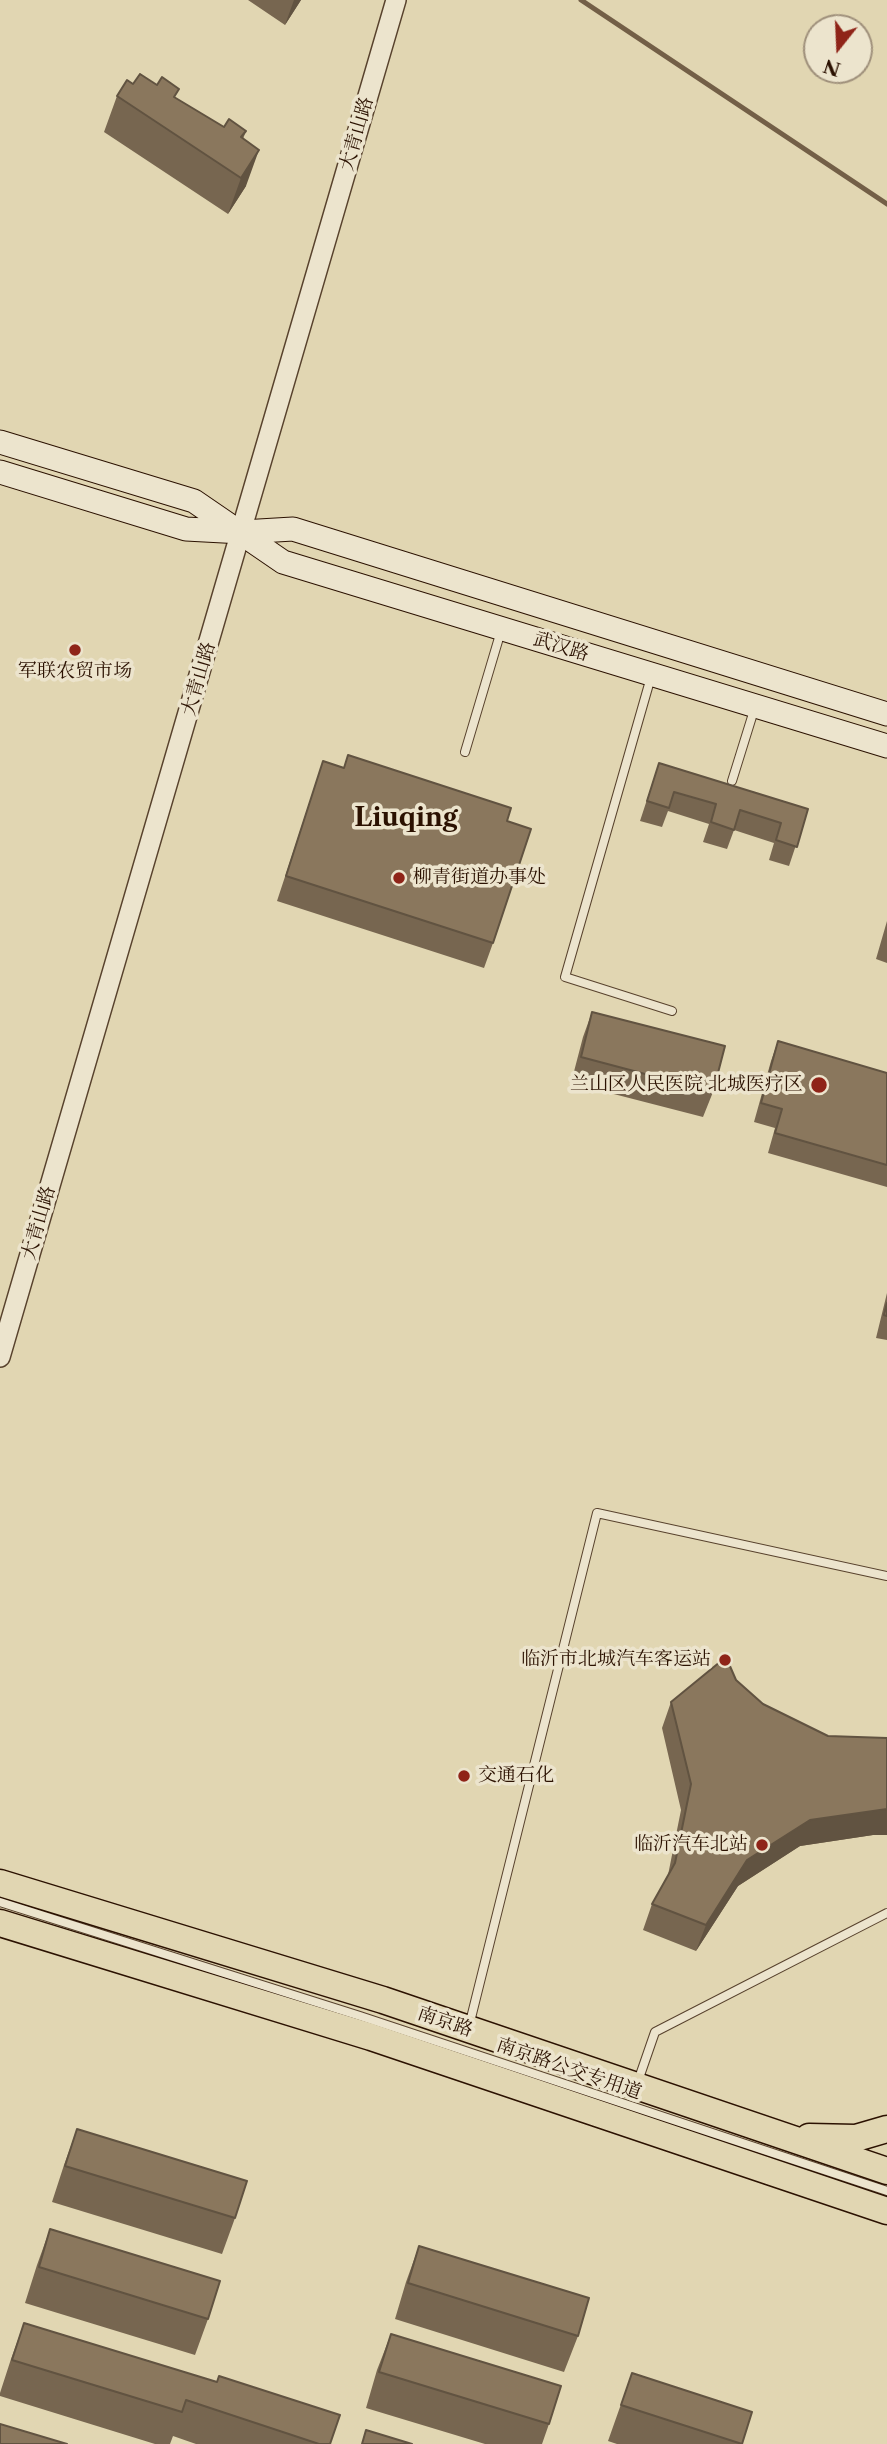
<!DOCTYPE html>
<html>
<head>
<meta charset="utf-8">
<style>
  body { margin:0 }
  #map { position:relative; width:887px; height:2444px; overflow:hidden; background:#e1d6b2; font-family:"Libre Caslon Text",serif }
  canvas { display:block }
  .north { position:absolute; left:803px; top:14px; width:70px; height:70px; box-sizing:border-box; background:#ece4cd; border:2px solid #9f907b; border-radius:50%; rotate:198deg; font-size:19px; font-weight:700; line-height:28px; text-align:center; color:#2b1101 }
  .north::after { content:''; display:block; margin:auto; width:24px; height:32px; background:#8f2418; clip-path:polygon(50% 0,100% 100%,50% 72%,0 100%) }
</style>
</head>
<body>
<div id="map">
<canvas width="887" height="2444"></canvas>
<div class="north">N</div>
</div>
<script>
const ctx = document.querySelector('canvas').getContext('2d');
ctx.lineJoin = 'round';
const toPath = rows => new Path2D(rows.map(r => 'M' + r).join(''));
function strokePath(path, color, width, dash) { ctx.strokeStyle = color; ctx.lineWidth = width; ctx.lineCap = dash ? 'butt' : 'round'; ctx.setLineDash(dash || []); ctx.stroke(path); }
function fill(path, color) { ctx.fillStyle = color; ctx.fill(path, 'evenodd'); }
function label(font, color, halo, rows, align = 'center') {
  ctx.font = font + ' "Libre Caslon Text","Noto Serif SC",serif'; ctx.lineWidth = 7; ctx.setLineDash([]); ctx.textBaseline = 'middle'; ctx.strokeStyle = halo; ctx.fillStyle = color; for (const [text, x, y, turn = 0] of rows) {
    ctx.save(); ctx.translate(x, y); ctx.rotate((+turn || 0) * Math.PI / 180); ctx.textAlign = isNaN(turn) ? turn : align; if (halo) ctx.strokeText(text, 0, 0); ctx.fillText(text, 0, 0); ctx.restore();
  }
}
strokePath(toPath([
  [581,0,887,204]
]), '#735f47', 5);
const service = toPath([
  [651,677,565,977,672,1011],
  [465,752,501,631],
  [732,781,755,707],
  [0,1902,360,2016,887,2191],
  [469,2026,597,1513,887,1576],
  [637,2084,655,2032,887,1913]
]);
const tertiary = toPath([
  [0,1357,396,0]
]);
const secondary = toPath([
  [0,442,194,501,283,562,887,746],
  [0,472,186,529,242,532,293,529,887,714]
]);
const trunk = toPath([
  [0,1883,383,2000,887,2171],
  [0,1923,371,2037,887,2211],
  [809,2137,856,2138,887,2129]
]);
strokePath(service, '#58422d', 10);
strokePath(tertiary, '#58422d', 22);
strokePath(secondary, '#2b1101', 25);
strokePath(trunk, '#2b1101', 29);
strokePath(service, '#ece4cd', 8);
strokePath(tertiary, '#ece4cd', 19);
strokePath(secondary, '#ece4cd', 23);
strokePath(trunk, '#e1d6b2', 26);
fill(toPath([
  [248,0,301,0,285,25],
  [133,84,176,98,224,127,246,131,243,139,246,186,228,214,104,132,117,96],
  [323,761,507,821,493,943,484,968,277,901],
  [659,763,808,809,789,866,769,860,774,843,734,830,727,849,703,842,709,824,668,811,662,827,640,821],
  [887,921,887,963,876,959],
  [592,1012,713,1092,703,1117,571,1083,583,1037],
  [778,1041,887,1073,887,1187,768,1153,775,1128,754,1122,771,1061],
  [887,1293,887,1340,876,1338],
  [736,1680,873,1835,800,1846,738,1886,696,1951,643,1930,652,1904,668,1875,681,1810,662,1728,671,1702],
  [77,2129,235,2218,222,2254,52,2202,64,2165],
  [50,2229,208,2319,195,2355,25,2303,37,2265],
  [419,2246,578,2336,564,2372,395,2319,406,2282],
  [24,2323,330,2444,196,2444,173,2436,170,2444,155,2444,0,2396,0,2393,11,2359],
  [391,2334,549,2424,542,2444,485,2444,366,2408,377,2370],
  [632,2373,742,2444,617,2444,608,2441]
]), '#776650');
fill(toPath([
  [294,0,301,0,285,25],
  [259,150,246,186,228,214,241,178],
  [883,1809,887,1809,887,1835,873,1835,800,1846,738,1886,696,1951,706,1925,747,1860,810,1820]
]), '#615341');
const building = toPath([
  [140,74,157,85,162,77,179,89,174,97,224,127,229,119,246,131,241,137,259,150,241,178,117,96,127,80,133,84,140,74],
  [348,755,511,808,507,821,531,829,493,943,286,876,323,761,344,768,348,755],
  [659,763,808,809,797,847,776,840,781,823,740,810,734,830,711,822,716,804,674,792,669,808,647,801,659,763],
  [592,1012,725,1046,713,1092,581,1057,592,1012],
  [778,1041,887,1073,887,1165,775,1133,782,1109,761,1103,778,1041],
  [887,1303,887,1316,884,1315,887,1303],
  [726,1657,736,1680,763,1704,828,1736,887,1738,887,1809,810,1820,747,1860,706,1925,652,1904,675,1863,691,1784,671,1702,726,1657],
  [77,2129,247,2181,235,2218,65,2166,77,2129],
  [50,2229,220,2281,208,2319,39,2267,50,2229],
  [419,2246,589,2298,578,2336,408,2283,419,2246],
  [24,2323,217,2382,219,2376,340,2415,330,2444,319,2444,186,2400,182,2412,12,2360,24,2323],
  [391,2334,561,2386,549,2424,379,2372,391,2334],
  [632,2373,752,2412,742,2444,621,2405,632,2373],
  [0,2424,67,2444,0,2444,0,2424],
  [366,2430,412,2444,362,2444,366,2430]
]);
fill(building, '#8a775d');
strokePath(building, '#615341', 2);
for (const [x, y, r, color] of [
  [75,650,7,"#8f2418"],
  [399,878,7,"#8f2418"],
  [819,1085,9,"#8f2418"],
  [725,1660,7,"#8f2418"],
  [464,1776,7,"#8f2418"],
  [762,1845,7,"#8f2418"]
]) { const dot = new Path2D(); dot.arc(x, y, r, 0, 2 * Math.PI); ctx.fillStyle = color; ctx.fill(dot); strokePath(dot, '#ece4cd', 2.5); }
label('19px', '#2b1101', '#ece4cd', [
  ["大青山路",357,134,-74],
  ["武汉路",561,647,17],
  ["大青山路",199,679,-74],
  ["大青山路",39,1223,-74],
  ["南京路",445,2022,19],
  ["南京路公交专用道",569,2069,19]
]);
label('19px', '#2b1101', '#ece4cd', [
  ["军联农贸市场",75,672,"center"],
  ["柳青街道办事处",413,878,"left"],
  ["兰山区人民医院 北城医疗区",803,1085],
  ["临沂市北城汽车客运站",711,1660],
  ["交通石化",478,1776,"left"],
  ["临沂汽车北站",748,1845]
], 'right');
label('bold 26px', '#2b1101', '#ece4cd', [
  ["Liuqing",406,818]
]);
</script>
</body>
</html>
